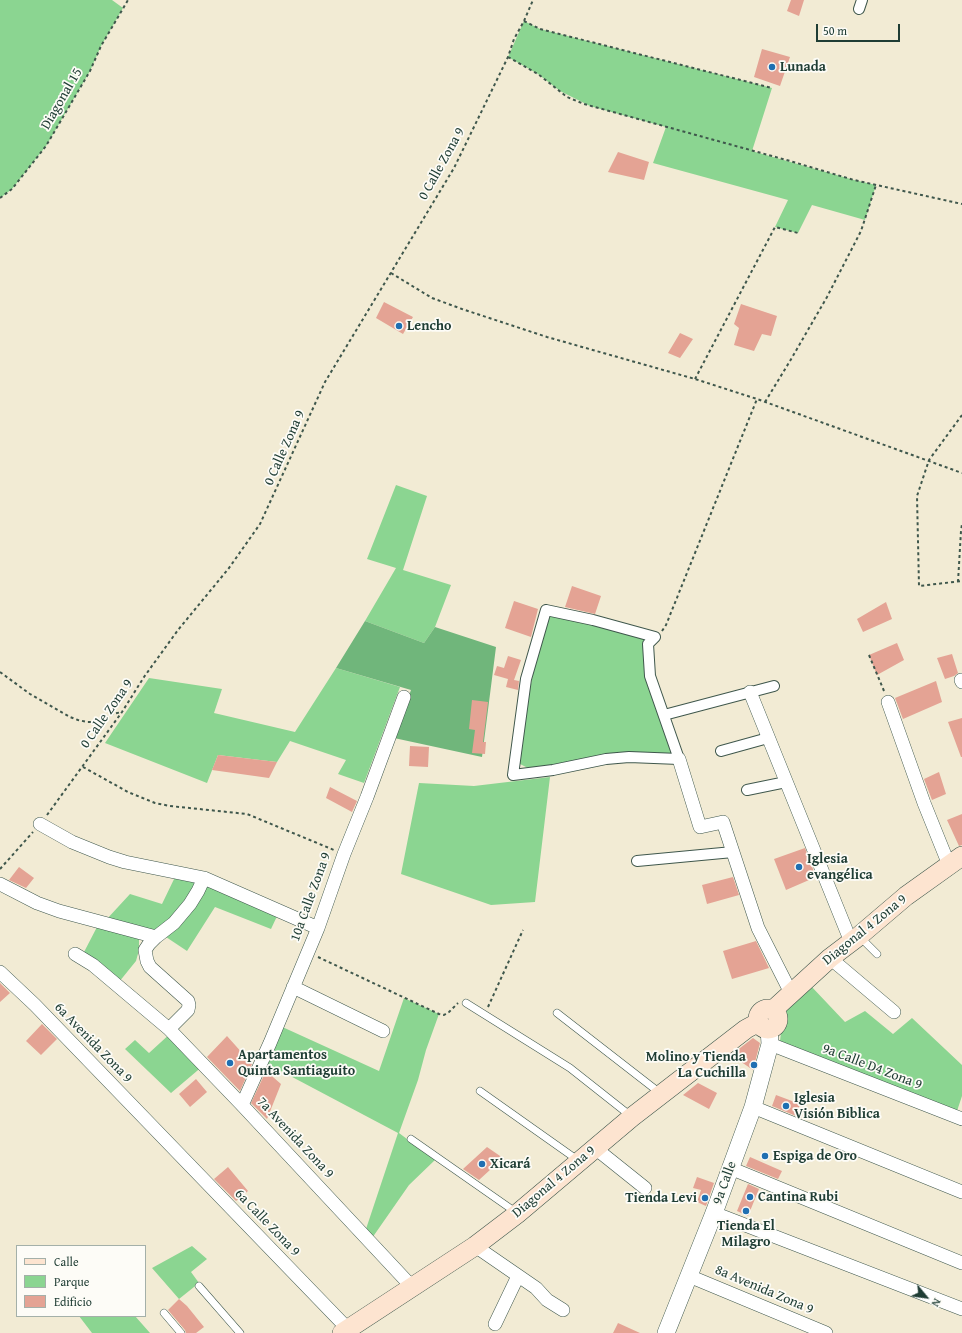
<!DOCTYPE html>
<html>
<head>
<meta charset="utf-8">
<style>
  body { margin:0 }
  #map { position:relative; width:962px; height:1333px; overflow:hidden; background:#f2ebd4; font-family:"Gentium Book Plus",serif }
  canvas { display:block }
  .legend { position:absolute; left:16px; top:1245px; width:130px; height:72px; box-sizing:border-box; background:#fdfcf7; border:1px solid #a4b0a9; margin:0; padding:5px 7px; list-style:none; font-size:12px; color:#1f3d34 }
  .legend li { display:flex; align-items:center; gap:8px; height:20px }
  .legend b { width:20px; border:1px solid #a4b0a9 }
  .north { position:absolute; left:906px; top:1277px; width:40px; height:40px; -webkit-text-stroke:3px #fdfcf7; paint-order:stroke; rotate:119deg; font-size:11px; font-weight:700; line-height:16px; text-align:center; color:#1f3d34 }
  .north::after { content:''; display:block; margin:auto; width:14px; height:18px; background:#1f3d34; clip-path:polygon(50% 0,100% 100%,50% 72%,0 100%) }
  .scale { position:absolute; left:816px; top:24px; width:84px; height:18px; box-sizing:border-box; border:2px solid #1f3d34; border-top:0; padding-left:5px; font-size:12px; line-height:14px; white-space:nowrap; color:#1f3d34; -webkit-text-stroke:3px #fdfcf7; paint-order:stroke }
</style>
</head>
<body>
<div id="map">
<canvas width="962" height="1333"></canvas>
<ul class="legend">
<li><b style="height:5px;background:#fde4d0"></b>Calle</li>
<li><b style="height:11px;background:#8bd591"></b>Parque</li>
<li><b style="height:11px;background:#e4a394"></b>Edificio</li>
</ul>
<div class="north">N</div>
<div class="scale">50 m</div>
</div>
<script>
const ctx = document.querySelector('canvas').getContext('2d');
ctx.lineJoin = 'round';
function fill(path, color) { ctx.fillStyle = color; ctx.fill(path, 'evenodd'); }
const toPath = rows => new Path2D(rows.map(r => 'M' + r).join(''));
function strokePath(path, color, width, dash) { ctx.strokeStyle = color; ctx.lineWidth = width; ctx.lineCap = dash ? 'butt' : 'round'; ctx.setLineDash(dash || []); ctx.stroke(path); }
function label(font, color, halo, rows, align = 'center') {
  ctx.font = font + ' "Gentium Book Plus",serif'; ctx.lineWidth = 3.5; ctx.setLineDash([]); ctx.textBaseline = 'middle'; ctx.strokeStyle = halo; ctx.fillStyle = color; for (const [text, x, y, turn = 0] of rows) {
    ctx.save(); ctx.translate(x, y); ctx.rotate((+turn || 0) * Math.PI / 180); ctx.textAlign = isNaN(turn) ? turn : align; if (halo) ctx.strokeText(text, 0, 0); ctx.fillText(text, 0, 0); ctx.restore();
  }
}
fill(toPath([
  [0,0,112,0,123,8,101,46,90,71,46,146,12,189,0,198],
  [524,21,540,29,772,88,752,151,854,180,876,185,865,220,812,205,798,233,775,227,788,200,653,163,666,127,590,106,560,91,538,74,508,57],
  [396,485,427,496,403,570,451,585,435,627,424,643,365,621,396,568,367,559],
  [549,614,646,639,674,755,651,752,582,759,530,769,518,763,524,718,543,626],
  [336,668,400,687,364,783,338,774,346,760,290,741,277,762,218,755,207,783,105,743,149,678,222,689,214,713,295,732],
  [550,777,535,902,491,905,401,874,419,783,474,786],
  [176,875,200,880,194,894,157,933,106,920,130,894,162,904],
  [205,880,279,912,271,929,215,907,187,951,163,935],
  [97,927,139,938,139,950,136,961,119,982,83,954],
  [810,985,845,1022,865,1011,893,1034,912,1018,962,1065,962,1096,957,1111,780,1041,784,1009],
  [404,998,439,1014,426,1050,418,1080,399,1133,435,1160,409,1185,370,1241,364,1235,398,1133,262,1061,278,1025,379,1071],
  [172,1032,204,1065,171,1093,125,1049,135,1040,149,1053],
  [192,1246,207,1259,191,1272,199,1283,179,1299,152,1268],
  [79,1316,135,1316,150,1333,92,1333]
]), '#8bd591');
fill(toPath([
  [365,621,424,643,435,627,496,647,482,757,394,738,411,690,336,668]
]), '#70b67b');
fill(toPath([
  [791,0,804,0,799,16,787,11],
  [762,49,790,57,780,86,754,77],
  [618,152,649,162,644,180,608,172],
  [384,302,413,317,403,334,376,318],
  [741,304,777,316,771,336,762,334,754,351,734,345,739,328,734,324],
  [680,333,693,339,680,358,668,353],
  [572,586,601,596,595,614,565,607],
  [514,601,538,609,531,637,505,628],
  [886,602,892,619,863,632,857,619],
  [897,643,904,660,877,675,869,655],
  [952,654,958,673,954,676,945,679,937,658],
  [508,656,521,660,514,680,519,681,518,690,506,687,508,679,494,675,497,666,504,668],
  [936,681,942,702,903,719,895,698],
  [472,700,488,702,483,742,486,742,485,754,472,753,475,730,469,729],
  [962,718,962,757,961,757,948,722],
  [410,746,429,747,428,767,409,766],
  [218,755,277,762,269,778,212,770],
  [939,772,946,794,932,800,924,779],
  [330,787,357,801,352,812,326,798],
  [962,814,962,845,959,846,947,820],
  [805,848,816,877,786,890,774,859],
  [19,867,34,878,26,888,9,880],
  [733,877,739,895,707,904,702,885],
  [756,941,769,968,732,979,723,951],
  [0,983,10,993,0,1002],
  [42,1024,57,1039,41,1055,26,1041],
  [227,1036,252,1064,240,1091,207,1057],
  [753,1038,760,1043,753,1070,731,1055],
  [266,1071,281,1084,267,1119,251,1103],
  [196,1079,207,1092,190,1107,179,1094],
  [698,1083,717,1093,709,1109,683,1095],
  [776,1095,800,1104,796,1116,772,1106],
  [487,1147,503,1158,479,1180,463,1169],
  [750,1157,782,1171,778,1179,746,1166],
  [228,1167,248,1191,236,1201,214,1179],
  [697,1177,714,1183,706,1206,697,1202,701,1190,693,1188],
  [748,1184,759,1189,748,1216,737,1211],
  [179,1299,187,1306,204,1327,196,1333,186,1333,185,1330,168,1310],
  [618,1323,640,1333,613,1333]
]), '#e4a394');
const service = toPath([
  [859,936,877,954],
  [466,1003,570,1068,632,1117],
  [557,1013,660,1093],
  [480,1091,579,1161],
  [411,1139,517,1213],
  [199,1286,240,1333],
  [164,1313,181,1333]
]);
const pedestrian = toPath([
  [859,9,862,0],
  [546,610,593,620,655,637,648,644,650,676,679,759,629,757,606,759,553,770,513,775,526,679,546,610],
  [664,715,774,686],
  [721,751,768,738],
  [747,790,786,782],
  [637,861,733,852]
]);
const minor = toPath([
  [961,680,962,682],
  [750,692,851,942],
  [888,702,924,803,949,865],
  [679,759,700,827,723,822,758,928,791,993],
  [40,824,72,842,109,857,125,862,204,878,318,928],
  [0,884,37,903,59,911,156,937],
  [75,954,93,965,169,1029,242,1105,413,1288],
  [830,958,894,1012],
  [0,972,35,1005,348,1329],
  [293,987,383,1031],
  [169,1029,188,1010,189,1005,188,1001,150,967,147,961,145,950,149,944,156,937,174,923,190,904,198,891,204,878],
  [770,1044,962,1119],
  [242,1105,270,1043,318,928,344,854,367,797,404,697],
  [753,1107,962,1192],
  [595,1148,645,1188],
  [730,1168,962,1263],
  [714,1213,962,1309],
  [475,1246,536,1288,547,1300,563,1310],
  [689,1276,826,1333],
  [495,1324,518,1276]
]);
const tertiary = toPath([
  [666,1333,714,1213,753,1107,770,1044,769,1029]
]);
const secondary = toPath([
  '758 1019a10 10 0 1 1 20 0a10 10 0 1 1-20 0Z',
  [773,1010,830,958,859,936,906,896,962,856],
  [342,1333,475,1246,517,1214,632,1117,746,1029,759,1022]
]);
strokePath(service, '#3f574c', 8);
strokePath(pedestrian, '#3f574c', 12);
strokePath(minor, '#3f574c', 14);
strokePath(tertiary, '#3f574c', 18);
strokePath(secondary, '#3f574c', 20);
strokePath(toPath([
  [524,21,540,29,772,88],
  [508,57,538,74,567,97,584,104,790,161,854,180,962,204],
  [0,198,12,189,46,146,90,71,101,46,128,0],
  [391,273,432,298,462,309,547,337,695,379,757,399,962,473],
  [695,379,775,227,798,233],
  [765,402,790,361,827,297,861,231,876,185],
  [962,415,929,460,917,496,919,586,962,581],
  [958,582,961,531,962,524],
  [662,631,666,625,757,399],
  [869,655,884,691],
  [0,672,30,694,70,717,78,720,87,722,95,722,112,714,122,712],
  [83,767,128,792,155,803,170,806,247,814,334,850],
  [47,815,122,712,144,677,178,630,229,568,260,524,325,382,454,168,508,57,514,39,524,21,533,0],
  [0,869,33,832],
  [318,957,439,1014,444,1015,449,1012,458,1003],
  [488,1007,523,930]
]), '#3f574c', 2, [3, 3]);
strokePath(service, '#fff', 7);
strokePath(pedestrian, '#fff', 10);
strokePath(minor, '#fff', 13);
strokePath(tertiary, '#fff', 17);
strokePath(secondary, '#fde4d0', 19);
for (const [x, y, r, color] of [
  [772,67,4,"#1f6fb2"],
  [399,326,4,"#1f6fb2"],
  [799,867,4,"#1f6fb2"],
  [230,1063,4,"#1f6fb2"],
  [754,1065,4,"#1f6fb2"],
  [786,1106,4,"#1f6fb2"],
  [765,1156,4,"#1f6fb2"],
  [482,1164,4,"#1f6fb2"],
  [750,1197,4,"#1f6fb2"],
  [705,1198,4,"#1f6fb2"],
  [746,1211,4,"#1f6fb2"]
]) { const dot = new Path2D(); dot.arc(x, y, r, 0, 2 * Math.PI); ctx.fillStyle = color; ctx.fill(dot); strokePath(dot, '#fdfcf7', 1.5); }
label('bold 14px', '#1f3d34', '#fdfcf7', [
  ["Lunada",780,67],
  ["Lencho",407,326],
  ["Iglesia",807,859],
  ["evangélica",807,875],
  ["Apartamentos",238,1055],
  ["Quinta Santiaguito",238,1071],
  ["Molino y Tienda",746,1057,"right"],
  ["La Cuchilla",746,1073,"right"],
  ["Iglesia",794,1098],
  ["Visión Biblica",794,1114],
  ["Espiga de Oro",773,1156],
  ["Xicará",490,1164],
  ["Cantina Rubi",758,1197],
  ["Tienda Levi",697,1198,"right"],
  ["Tienda El",746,1226,"center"],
  ["Milagro",746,1242,"center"]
], 'left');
label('14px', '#1f3d34', '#fdfcf7', [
  ["Diagonal 15",62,99,-60],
  ["0 Calle Zona 9",442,164,-61],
  ["0 Calle Zona 9",285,448,-66],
  ["0 Calle Zona 9",107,714,-55],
  ["10a Calle Zona 9",311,897,-70],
  ["Diagonal 4 Zona 9",865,930,-39],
  ["6a Avenida Zona 9",93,1043,46],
  ["9a Calle D4 Zona 9",872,1067,21],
  ["7a Avenida Zona 9",295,1138,47],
  ["Diagonal 4 Zona 9",554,1182,-40],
  ["9a Calle",725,1183,-70],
  ["6a Calle Zona 9",267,1223,46],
  ["8a Avenida Zona 9",764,1290,23]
]);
</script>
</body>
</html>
